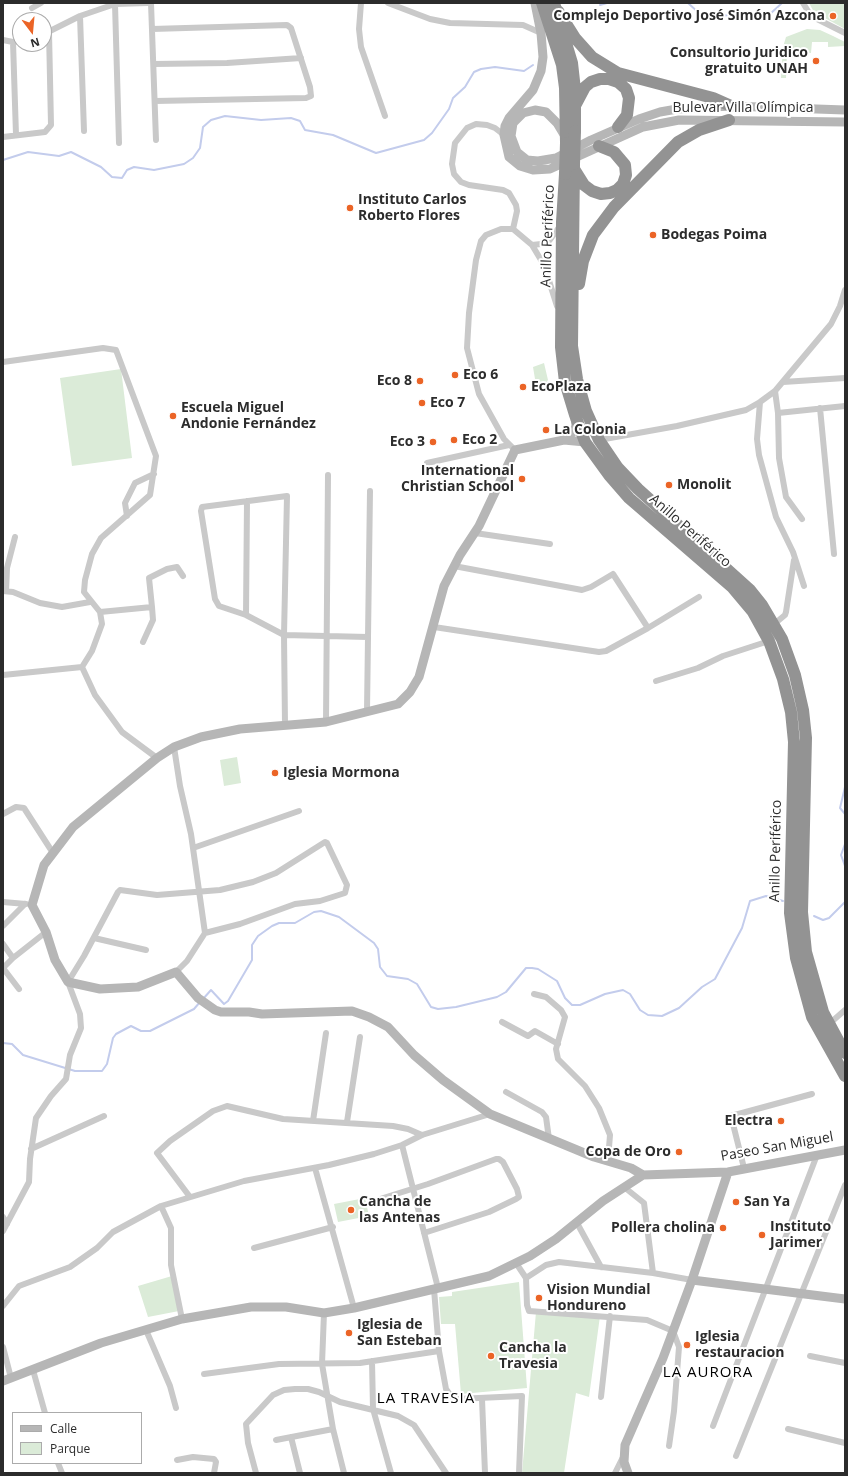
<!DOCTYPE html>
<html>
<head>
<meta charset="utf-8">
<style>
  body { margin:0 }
  #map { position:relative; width:848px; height:1476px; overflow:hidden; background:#fff; font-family:"Open Sans",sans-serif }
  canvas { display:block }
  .frame { position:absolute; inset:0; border:4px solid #2c2c2c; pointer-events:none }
  .legend { position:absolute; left:12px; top:1412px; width:130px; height:52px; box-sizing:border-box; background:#fff; border:1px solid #ababab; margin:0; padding:5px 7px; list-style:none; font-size:12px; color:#2c2c2c }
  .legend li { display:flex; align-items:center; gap:8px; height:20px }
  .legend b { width:20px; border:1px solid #ababab }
  .north { position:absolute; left:12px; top:12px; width:40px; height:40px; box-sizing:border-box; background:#fff; border:1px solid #ababab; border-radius:50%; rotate:164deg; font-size:11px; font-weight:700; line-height:16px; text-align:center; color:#2c2c2c }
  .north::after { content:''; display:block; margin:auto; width:14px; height:18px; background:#eb6426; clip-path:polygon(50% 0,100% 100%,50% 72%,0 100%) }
</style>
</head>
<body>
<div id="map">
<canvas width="848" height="1476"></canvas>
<div class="frame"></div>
<ul class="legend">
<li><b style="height:5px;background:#b6b6b6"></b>Calle</li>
<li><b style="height:11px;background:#dbebd8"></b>Parque</li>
</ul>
<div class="north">N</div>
</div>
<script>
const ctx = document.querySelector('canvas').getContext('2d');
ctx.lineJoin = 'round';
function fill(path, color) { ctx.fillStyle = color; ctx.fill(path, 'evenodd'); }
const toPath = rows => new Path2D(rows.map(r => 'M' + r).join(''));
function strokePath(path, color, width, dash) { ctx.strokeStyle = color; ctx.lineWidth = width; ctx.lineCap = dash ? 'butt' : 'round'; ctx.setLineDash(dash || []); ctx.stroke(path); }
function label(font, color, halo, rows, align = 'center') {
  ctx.font = font + ' "Open Sans",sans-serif'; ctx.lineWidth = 4; ctx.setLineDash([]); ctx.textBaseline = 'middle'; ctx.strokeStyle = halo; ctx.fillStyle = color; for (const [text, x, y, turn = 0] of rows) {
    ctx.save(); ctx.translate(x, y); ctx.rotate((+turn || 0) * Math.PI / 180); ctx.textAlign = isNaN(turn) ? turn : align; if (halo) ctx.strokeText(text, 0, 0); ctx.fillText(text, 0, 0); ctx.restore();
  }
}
fill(toPath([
  [809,3,845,3,845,29,814,12],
  [807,29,820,30,833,36,845,42,845,46,828,47,828,42,812,42,811,53,787,52,786,78,781,78,783,47,786,37],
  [544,363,548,380,543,387,536,385,533,367],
  [121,369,132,458,72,466,60,378],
  [237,757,241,783,224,786,220,760],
  [365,1198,369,1216,338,1222,334,1204],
  [172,1276,179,1311,148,1317,138,1286],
  [519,1282,527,1388,461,1394,455,1324,441,1324,439,1297,452,1296,452,1292],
  [536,1312,600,1316,589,1397,576,1393,564,1473,522,1473]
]), '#dbebd8');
strokePath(toPath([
  [688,3,699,13,744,17,758,17,770,14,782,3],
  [600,5,607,3],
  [3,160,28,152,59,156,71,152,101,167,112,177,122,178,127,170,134,167,154,170,184,164,193,158,200,148,203,127,211,120,225,116,261,120,291,118,300,121,305,130,333,135,376,153,424,140,432,133,449,109,453,98,465,87,474,72,481,69,495,67,524,71,533,65],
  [845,787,840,808,845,814],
  [845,844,841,855,845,866],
  [814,916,823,920,829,918,845,902],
  [203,999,211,990,224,1004,228,1001,252,960,252,945,258,936,272,926,279,923,295,923,314,912,321,911,339,917,374,943,378,949,380,967,387,976,408,979,417,984,431,1007,438,1009,456,1007,497,997,506,992,526,968,532,968,538,969,557,981,565,998,572,1005,580,1005,605,994,623,990,630,994,640,1010,648,1015,662,1016,679,1008,702,987,715,979,742,928,750,901,766,896,783,901],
  [3,1043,12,1044,23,1055,75,1071,102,1071,107,1064,113,1038,116,1034,131,1026,141,1031,150,1031,194,1009,200,1002]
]), '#c3ccec', 2);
strokePath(toPath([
  [151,3,156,140],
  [361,3,359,29,361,47,385,116],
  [388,3,430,19,450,23,523,25,541,33],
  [803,3,811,16,845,33],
  [115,4,119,143],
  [32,8,41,3],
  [80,16,84,131],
  [152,29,287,25,291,28,310,87,311,96,306,98,155,101],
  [44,34,80,16,115,4,148,3],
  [3,40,13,42,20,41],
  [13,42,16,135],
  [154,64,227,63,301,58],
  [504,135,495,128,487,125,476,124,467,128,455,143,452,164,454,174,461,182,469,185,503,190,509,193,516,205,517,211,513,229],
  [3,137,45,132,51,125,49,32],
  [532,245,541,244,549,241,560,226],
  [3,362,103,348,116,350,156,456,150,495,101,538,92,554,85,580,84,592,100,612,102,624,92,651,82,667,95,695,122,732,157,758],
  [783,382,845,378],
  [775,391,778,413,779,458,786,497,802,519],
  [760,402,757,439,759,455,776,517,793,552,804,586],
  [820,408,834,554],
  [778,413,845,406],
  [599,440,677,426,746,410,760,402,775,391,831,324,840,306,845,290],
  [515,450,504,439,479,394,467,348,469,313,476,260,481,241,486,235,501,229,513,229,532,245,544,265,557,306],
  [427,463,509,445],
  [127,516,125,503,135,483,154,474],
  [475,533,550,544],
  [454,566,582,590,591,587,613,574,648,628],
  [3,591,13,592,40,603,62,607,90,602],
  [6,591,7,568,15,537],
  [100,612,152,607,149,578,167,569,177,567,183,576],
  [246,615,247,501],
  [773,625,785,615,786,612,794,560],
  [434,627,599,652,606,651,648,628,699,597],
  [143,642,153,620,152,607],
  [3,675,82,667],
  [656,681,698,668,723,656,769,641],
  [367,711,370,491],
  [326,722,328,475],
  [285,725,284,635,287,496,202,507,201,511,215,599,219,606,246,615,284,635,368,637],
  [174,747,180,786,191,834,205,933,187,961,176,972],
  [3,814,16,807,24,808,53,853],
  [193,848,299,811],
  [3,902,26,904],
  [3,926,25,904],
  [94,938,146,950],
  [3,944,13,958,3,968,19,989],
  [13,958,46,932],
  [534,994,546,997,561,1010,565,1017,556,1049,558,1059,585,1086,599,1108,610,1135,608,1160],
  [502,1022,528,1036,535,1031,558,1044],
  [829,1024,845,1010],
  [506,1092,542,1112,546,1117,549,1139],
  [313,1121,326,1033],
  [347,1122,360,1037],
  [402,1145,438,1288],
  [31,1149,104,1116],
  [315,1168,354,1308],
  [744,1168,731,1116,812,1094],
  [624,1187,644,1203,653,1273],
  [190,1197,157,1153,170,1141,213,1111,227,1106,283,1119,393,1126,408,1129,422,1135],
  [380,1199,428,1184,496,1159,499,1159,503,1162,517,1189,519,1197,516,1199,489,1212,424,1233],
  [161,1206,171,1228,171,1265,182,1319],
  [3,1217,7,1224],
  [577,1223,601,1267],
  [3,1231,29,1182,30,1159,36,1118,51,1096,66,1079,70,1055,81,1028,80,1014,68,982,84,956,118,892,120,890,157,895,220,890,253,882,276,873,325,842,327,843,347,885,345,893,320,901,295,904,240,924,205,933],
  [254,1248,333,1227],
  [516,1263,526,1278,546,1265,559,1262,653,1273,692,1280],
  [526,1278,527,1305,529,1311,647,1320,673,1331,679,1347,674,1411,669,1446],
  [434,1289,439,1351,446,1389,451,1396,457,1399,522,1396,519,1473],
  [3,1306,19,1286,70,1267,97,1248,113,1232,161,1206,244,1181,329,1165,374,1154,402,1145,422,1135,490,1114],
  [324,1313,322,1364,333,1429,344,1473],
  [146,1330,170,1386,176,1408],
  [3,1347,11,1378],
  [810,1356,845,1363],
  [372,1361,373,1409,391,1473],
  [33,1370,45,1413],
  [204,1374,279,1364,360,1363,439,1351],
  [601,1397,610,1316],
  [482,1399,485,1473],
  [713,1426,817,1155],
  [788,1429,845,1443],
  [291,1437,300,1473],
  [276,1440,333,1429],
  [736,1456,845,1185],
  [177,1460,193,1457,214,1459,216,1462,214,1473],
  [58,1463,62,1473],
  [256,1473,248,1443,246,1424,273,1395,284,1390,295,1389,308,1389,319,1392,340,1402,398,1416,414,1425,446,1473],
  [615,1473,623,1457]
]), '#c9c9c9', 6);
strokePath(toPath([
  [535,3,541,33,543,57,541,71,533,90,509,118,505,126,504,135,509,157,520,166,533,170,550,169,643,127,679,120,845,122],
  [566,138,557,123,546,112,535,110,523,113,513,123,511,136,517,152,527,160,538,161,556,158,591,140,639,119,660,112,677,109,731,106,845,110],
  [564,440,573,432,576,426,575,418],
  [585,442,564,440,515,450,479,526,460,555,444,586,419,677,410,692,398,704,326,722,240,729,201,737,174,747,157,758,73,827,44,865,32,905,46,932,55,960,68,982,100,989,138,987,176,972,198,998,215,1010,221,1012,249,1012,262,1014,352,1011,369,1017,388,1027,414,1055,443,1080,490,1114,594,1157,631,1168,643,1175],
  [692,1280,845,1299],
  [3,1381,101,1343,182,1319,251,1307,286,1307,324,1313,354,1308,489,1276,530,1256,556,1239,603,1201,643,1175,728,1172,845,1150],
  [628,1473,624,1462,625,1445,663,1358,692,1280,728,1172]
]), '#b6b6b6', 9);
strokePath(toPath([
  [542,3,562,65,565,88,566,143],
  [554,3,572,63,575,90,575,131],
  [558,11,575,38,592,57,618,73,713,98,731,106],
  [576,104,585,87,591,82,600,79,609,79,618,82,626,89,629,98,627,115,618,127],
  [574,164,572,346,577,379,586,411,599,440,618,468,638,489,750,590,762,605,782,639,795,675,803,710,806,738,802,912,806,952,823,1012,845,1053],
  [574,169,584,185,592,191,601,194,610,193,617,190,623,184,626,175,625,165,614,152,599,146],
  [565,174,562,222,561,347,565,382,575,415,585,442,609,475,629,498,732,587,753,612,769,641,783,679,791,712,794,742,790,913,796,958,812,1017,845,1076],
  [579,284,583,261,593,235,614,207,678,142,699,130,729,120]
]), '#939393', 12);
strokePath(toPath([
  [574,164,575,131],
  [565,174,566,143]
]), '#939393', 12);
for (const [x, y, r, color] of [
  [833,16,4,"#eb6426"],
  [816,61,4,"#eb6426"],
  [350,208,4,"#eb6426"],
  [653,235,4,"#eb6426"],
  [455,375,4,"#eb6426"],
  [420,381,4,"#eb6426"],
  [523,387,4,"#eb6426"],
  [422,403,4,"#eb6426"],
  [173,416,4,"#eb6426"],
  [546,430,4,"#eb6426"],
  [454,440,4,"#eb6426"],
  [433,442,4,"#eb6426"],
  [522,479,4,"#eb6426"],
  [669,485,4,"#eb6426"],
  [275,773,4,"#eb6426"],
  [781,1121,4,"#eb6426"],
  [679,1152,4,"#eb6426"],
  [736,1202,4,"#eb6426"],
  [351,1210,4,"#eb6426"],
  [723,1228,4,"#eb6426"],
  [762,1235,4,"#eb6426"],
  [539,1298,4,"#eb6426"],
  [349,1333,4,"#eb6426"],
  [687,1345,4,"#eb6426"],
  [491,1356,4,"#eb6426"]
]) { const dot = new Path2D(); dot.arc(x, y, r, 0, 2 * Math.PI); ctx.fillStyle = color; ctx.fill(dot); strokePath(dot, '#fff', 1.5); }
label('bold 14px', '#2c2c2c', '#fff', [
  ["Complejo Deportivo José Simón Azcona",825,16,"right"],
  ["Consultorio Juridico",808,53,"right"],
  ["gratuito UNAH",808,69,"right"],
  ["Instituto Carlos",358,200],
  ["Roberto Flores",358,216],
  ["Bodegas Poima",661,235],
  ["Eco 6",463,375],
  ["Eco 8",412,381,"right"],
  ["EcoPlaza",531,387],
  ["Eco 7",430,403],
  ["Escuela Miguel",181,408],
  ["Andonie Fernández",181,424],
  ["La Colonia",554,430],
  ["Eco 2",462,440],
  ["Eco 3",425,442,"right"],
  ["International",514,471,"right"],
  ["Christian School",514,487,"right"],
  ["Monolit",677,485],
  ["Iglesia Mormona",283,773],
  ["Electra",773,1121,"right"],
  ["Copa de Oro",671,1152,"right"],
  ["Cancha de",359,1202],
  ["las Antenas",359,1218],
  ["San Ya",744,1202],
  ["Instituto",770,1227],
  ["Jarimer",770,1243],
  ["Pollera cholina",715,1228,"right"],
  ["Vision Mundial",547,1290],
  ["Hondureno",547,1306],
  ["Iglesia de",357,1325],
  ["San Esteban",357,1341],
  ["Iglesia",695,1337],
  ["restauracion",695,1353],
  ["Cancha la",499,1348],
  ["Travesia",499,1364]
], 'left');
label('14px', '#2c2c2c', '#fff', [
  ["Bulevar Villa Olímpica",743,108],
  ["Anillo Periférico",548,236,-88],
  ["Anillo Periférico",690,531,41],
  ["Anillo Periférico",776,851,-89],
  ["Paseo San Miguel",777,1147,-10]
]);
ctx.letterSpacing = '1px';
label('15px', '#000', '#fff', [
  ["LA AURORA",708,1373],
  ["LA TRAVESIA",426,1399]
]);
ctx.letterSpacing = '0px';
</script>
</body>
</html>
